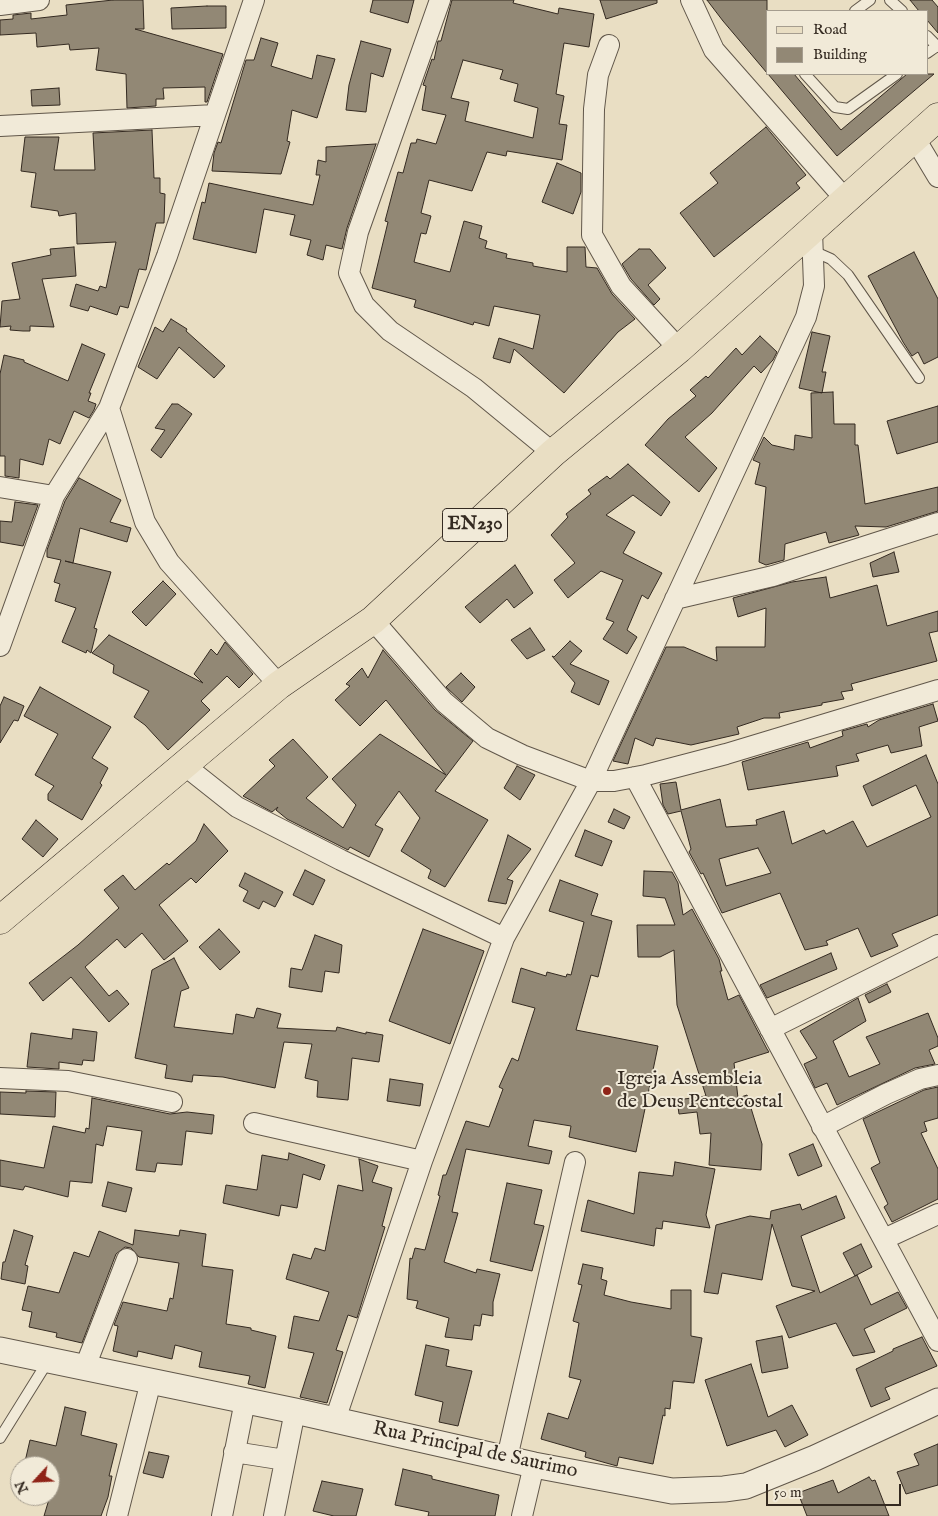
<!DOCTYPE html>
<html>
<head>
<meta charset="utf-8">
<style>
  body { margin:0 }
  #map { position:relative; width:938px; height:1516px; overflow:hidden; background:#e9dec3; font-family:"IM FELL English",serif }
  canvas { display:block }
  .legend { position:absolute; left:766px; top:10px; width:162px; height:65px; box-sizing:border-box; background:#f1ead8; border:1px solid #a59d8f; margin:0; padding:6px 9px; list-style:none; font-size:15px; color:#342a21 }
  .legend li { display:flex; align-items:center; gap:10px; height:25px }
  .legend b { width:25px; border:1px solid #a59d8f }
  .north { position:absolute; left:10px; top:1456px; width:50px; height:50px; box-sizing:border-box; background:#f1ead8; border:1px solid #a59d8f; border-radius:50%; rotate:245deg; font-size:14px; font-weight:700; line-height:20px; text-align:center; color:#342a21 }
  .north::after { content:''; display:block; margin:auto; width:18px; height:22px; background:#8f2418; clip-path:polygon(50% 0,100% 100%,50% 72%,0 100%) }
  .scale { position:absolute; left:766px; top:1484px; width:135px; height:22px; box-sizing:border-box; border:2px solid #342a21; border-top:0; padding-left:6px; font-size:15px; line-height:18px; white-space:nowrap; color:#342a21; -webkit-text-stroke:4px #f1ead8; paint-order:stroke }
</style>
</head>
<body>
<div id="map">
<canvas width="938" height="1516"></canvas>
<ul class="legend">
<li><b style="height:6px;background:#e9dec3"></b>Road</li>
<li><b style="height:14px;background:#928875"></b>Building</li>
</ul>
<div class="north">N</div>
<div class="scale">50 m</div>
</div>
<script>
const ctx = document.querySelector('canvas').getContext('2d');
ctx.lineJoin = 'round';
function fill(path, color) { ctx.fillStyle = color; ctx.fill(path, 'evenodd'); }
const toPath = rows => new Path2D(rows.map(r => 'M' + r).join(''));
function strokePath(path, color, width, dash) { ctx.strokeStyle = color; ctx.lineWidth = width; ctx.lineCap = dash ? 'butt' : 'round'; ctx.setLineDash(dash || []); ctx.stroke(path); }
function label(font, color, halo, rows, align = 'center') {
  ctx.font = font + ' "IM FELL English",serif'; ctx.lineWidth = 4; ctx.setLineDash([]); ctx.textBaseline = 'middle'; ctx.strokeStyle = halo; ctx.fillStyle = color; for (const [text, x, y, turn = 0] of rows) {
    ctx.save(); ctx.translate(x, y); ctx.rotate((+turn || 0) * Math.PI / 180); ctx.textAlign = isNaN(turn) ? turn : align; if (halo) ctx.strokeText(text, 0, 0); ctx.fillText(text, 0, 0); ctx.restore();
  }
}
const building = toPath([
  [113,0,143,0,144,29,135,29,223,54,207,102,205,102,205,87,163,88,164,99,156,99,156,106,127,108,126,74,96,70,99,48,70,50,69,44,37,47,36,33,0,35,0,20,13,19,13,15,31,13,31,19,67,15,66,5,113,0],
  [373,0,414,0,408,23,370,12,373,0],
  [452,0,514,0,513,3,558,14,559,8,594,14,589,47,564,43,556,94,564,96,559,124,567,125,562,160,507,151,506,156,487,152,472,191,429,180,421,213,431,216,426,234,421,233,414,262,450,272,464,221,482,226,479,238,487,241,485,248,507,254,506,258,533,263,533,266,567,272,567,247,585,247,586,267,597,268,612,294,635,319,618,332,564,393,514,349,510,363,493,358,499,338,533,349,540,315,494,306,489,326,474,322,473,325,414,307,416,300,372,288,388,222,385,221,398,172,403,173,411,143,416,143,417,139,436,144,446,115,422,110,426,86,423,85,432,59,434,60,438,41,441,41,452,0],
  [463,60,503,70,500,79,518,84,514,101,538,108,533,138,465,121,469,102,451,98,463,60],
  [600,0,657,0,657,3,606,19,600,0],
  [707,0,767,0,767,73,723,21,707,0],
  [910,0,932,0,938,7,938,33,927,20,927,11,919,11,910,0],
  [207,6,226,6,226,28,172,29,171,8,207,6],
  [261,38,278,43,271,66,312,79,317,55,335,59,317,118,292,110,287,141,290,142,281,174,212,171,214,153,218,142,221,143,246,60,254,60,261,38],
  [361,41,391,49,383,77,371,73,366,112,346,110,349,85,361,41],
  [768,74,794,74,841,130,907,74,934,74,837,156,768,74],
  [59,88,60,105,32,106,31,90,59,88],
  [766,127,806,175,796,183,800,188,714,257,680,213,718,183,710,173,766,127],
  [152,130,154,178,160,178,160,193,165,194,164,223,156,223,146,270,139,269,128,308,120,306,117,315,90,306,88,311,70,306,76,284,98,291,100,286,106,288,116,242,77,244,76,213,59,216,58,211,31,207,36,173,21,171,25,137,59,137,54,170,95,170,93,133,152,130],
  [376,144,347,228,342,249,326,245,323,260,307,255,311,240,290,235,295,215,264,209,256,253,193,239,202,202,205,203,209,183,313,205,320,175,316,175,318,160,326,162,326,147,376,144],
  [557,163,581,173,581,192,573,214,542,202,557,163],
  [74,247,76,276,42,279,54,327,30,326,30,331,23,331,10,330,11,326,0,327,2,301,20,299,12,263,51,255,50,249,74,247],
  [639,249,650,249,666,268,648,285,660,299,654,305,631,279,622,264,639,249],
  [914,252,938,299,938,357,924,364,918,352,912,356,903,342,868,276,914,252],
  [171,319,187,329,186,331,225,366,214,378,179,347,157,379,138,367,155,327,163,332,171,319],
  [812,332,830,336,822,372,826,372,822,393,799,388,812,332],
  [760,336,777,352,773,360,761,373,754,366,712,413,685,437,717,468,699,492,645,445,668,419,696,396,690,390,706,376,708,378,736,348,742,355,760,336],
  [82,344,105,354,89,393,91,393,88,401,96,404,94,410,89,418,74,411,60,444,49,439,43,465,20,459,19,478,5,476,5,456,0,456,0,374,4,355,24,360,24,362,68,381,82,344],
  [833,392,834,424,855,424,855,445,858,445,865,504,938,487,938,511,886,527,855,526,859,535,829,543,826,532,785,544,784,560,766,565,759,562,766,487,755,484,760,463,753,460,764,437,772,445,794,450,795,435,812,438,811,393,833,392],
  [172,404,178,404,192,414,161,458,151,450,165,430,155,428,172,404],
  [938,406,938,442,897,454,887,421,938,406],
  [628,464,670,502,661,516,633,495,606,515,635,532,623,553,662,573,648,599,642,595,627,630,637,637,627,654,603,639,614,622,606,619,623,580,601,571,568,598,554,580,575,563,551,535,568,517,566,514,591,494,588,490,607,476,610,479,628,464],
  [79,478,121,500,110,522,131,528,127,542,80,528,73,563,65,561,111,572,94,628,97,629,91,653,87,650,86,653,62,642,76,608,55,601,60,584,54,582,61,560,47,557,47,550,65,501,79,478],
  [15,502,38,505,23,546,0,542,0,521,12,522,15,502],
  [894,552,899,572,873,577,870,563,894,552],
  [515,565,533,593,514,608,507,599,480,623,465,607,515,565],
  [826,577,830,598,877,585,887,626,938,611,938,631,929,633,937,661,851,684,853,690,841,692,844,699,822,703,822,705,779,713,780,718,764,718,737,727,739,734,691,745,656,738,653,746,635,738,628,764,613,761,666,647,684,647,717,661,716,647,765,647,766,608,738,617,733,598,792,582,826,577],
  [163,581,176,594,146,626,132,612,163,581],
  [530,628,545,650,527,659,511,640,530,628],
  [109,635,203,683,194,674,211,649,217,655,225,642,253,674,239,688,227,676,201,701,210,710,168,750,145,725,134,717,149,691,113,673,114,665,92,653,109,635],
  [570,641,582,651,570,664,609,681,599,705,571,692,575,683,552,656,554,657,570,641],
  [383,650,435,710,473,741,435,791,488,820,445,887,428,878,431,870,401,851,420,818,399,791,375,825,383,829,369,857,350,847,348,850,287,819,276,810,278,807,272,812,243,796,275,766,269,760,293,739,328,777,306,798,343,828,356,805,332,779,380,734,446,775,386,700,360,726,335,700,350,686,346,684,362,668,368,678,383,650],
  [461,673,475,687,462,702,446,687,461,673],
  [40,687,111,727,92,758,108,768,100,783,102,785,82,820,48,800,48,794,54,786,35,775,58,734,24,716,40,687],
  [4,697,24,706,18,721,14,720,0,743,0,706,4,697],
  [933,704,938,721,919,727,922,746,891,753,888,745,856,754,859,761,836,766,838,776,748,790,742,762,808,742,810,748,843,736,842,731,867,724,868,727,879,720,933,704],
  [926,755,938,784,938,915,892,934,898,946,871,957,858,928,826,941,828,945,805,950,780,893,722,913,703,873,701,874,689,852,691,849,681,811,668,814,663,805,660,784,676,782,681,810,720,799,726,827,757,825,756,820,784,811,792,844,824,830,826,834,853,821,867,847,931,817,916,785,872,806,863,786,926,755],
  [758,848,771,873,726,886,719,859,758,848],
  [517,766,535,775,520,800,504,788,517,766],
  [614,809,630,817,624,829,608,822,614,809],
  [36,820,58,839,43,857,22,839,36,820],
  [204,824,228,851,196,883,191,878,159,905,188,941,164,960,142,933,125,948,117,939,85,967,109,996,117,990,129,1004,109,1022,71,977,43,1001,29,983,78,945,119,908,104,890,123,875,135,890,167,863,169,865,196,841,204,824],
  [585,830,612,841,602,866,575,856,585,830],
  [508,835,531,849,507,879,513,881,506,904,488,901,508,835],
  [305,870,325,880,313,905,293,895,305,870],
  [644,871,672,872,678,883,683,915,692,909,719,959,722,971,720,971,728,1000,739,995,767,1049,769,1052,734,1063,738,1098,747,1095,762,1144,761,1170,709,1165,711,1133,700,1134,697,1112,679,1114,677,1100,706,1096,677,1005,674,950,660,957,638,957,637,925,675,925,665,898,643,896,644,871],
  [245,873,283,892,275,907,263,901,259,909,243,901,248,891,239,886,245,873],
  [560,880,598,894,591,915,612,921,598,977,591,975,576,1030,658,1046,636,1152,569,1137,571,1126,534,1120,528,1146,552,1151,549,1164,466,1149,452,1212,458,1213,444,1262,476,1273,477,1269,500,1274,493,1302,493,1316,482,1314,480,1326,474,1325,472,1340,445,1337,449,1318,416,1308,418,1301,407,1299,410,1258,412,1259,415,1248,425,1250,440,1196,438,1195,443,1175,446,1175,466,1121,489,1127,503,1089,499,1087,512,1058,518,1061,535,1008,512,1002,521,968,546,976,547,972,566,977,567,974,571,975,584,922,549,911,560,880],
  [219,929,240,952,220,970,199,947,219,929],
  [423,929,484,951,450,1044,389,1021,423,929],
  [315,935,342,945,339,973,325,971,322,992,289,987,291,968,302,970,315,935],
  [831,953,837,969,767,998,760,985,831,953],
  [174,958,189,988,181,991,174,1027,233,1034,236,1014,254,1018,257,1008,281,1014,277,1028,336,1031,337,1027,366,1034,366,1032,383,1035,379,1062,352,1058,348,1100,317,1097,318,1081,305,1078,312,1044,284,1042,275,1088,223,1077,193,1075,192,1082,165,1078,167,1065,135,1058,152,970,174,958],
  [887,984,891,992,869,1003,865,995,887,984],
  [858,998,866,1021,833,1041,849,1077,880,1064,866,1037,928,1013,938,1038,938,1046,929,1050,935,1064,915,1068,837,1105,827,1083,815,1088,804,1064,817,1058,800,1031,858,998],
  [73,1029,97,1032,94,1061,83,1060,82,1065,59,1062,59,1069,27,1067,31,1033,72,1039,73,1029],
  [390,1079,423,1084,420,1106,387,1101,390,1079],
  [938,1087,938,1118,924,1122,927,1131,921,1133,938,1169,938,1199,892,1222,884,1207,888,1204,871,1168,880,1163,863,1119,924,1090,938,1087],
  [26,1091,56,1092,55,1117,0,1114,0,1092,26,1093,26,1091],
  [92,1098,170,1114,187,1112,214,1115,212,1134,186,1131,182,1165,157,1163,155,1172,136,1170,142,1131,107,1126,103,1146,96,1144,92,1183,70,1181,68,1197,25,1186,23,1190,0,1186,0,1160,44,1168,53,1126,85,1133,86,1128,89,1129,92,1098],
  [813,1144,822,1166,798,1176,789,1154,813,1144],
  [289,1153,325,1165,320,1180,303,1174,297,1208,281,1205,279,1216,223,1203,226,1185,257,1190,262,1155,288,1160,289,1153],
  [359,1159,378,1166,372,1182,392,1188,382,1226,385,1227,357,1318,348,1315,336,1350,343,1352,327,1403,300,1397,314,1353,288,1348,294,1316,319,1321,329,1292,286,1279,293,1254,311,1259,315,1248,325,1251,338,1185,363,1191,359,1159],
  [675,1162,715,1169,706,1215,710,1228,663,1221,662,1229,656,1228,654,1246,581,1231,588,1200,634,1214,639,1172,673,1176,675,1162],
  [108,1182,132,1188,126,1212,102,1206,108,1182],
  [507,1183,542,1190,534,1224,544,1226,532,1271,490,1261,507,1183],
  [836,1196,845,1218,801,1236,820,1293,857,1275,871,1305,898,1292,907,1308,864,1329,875,1352,853,1356,836,1323,789,1338,776,1306,815,1291,792,1286,772,1224,762,1280,722,1273,718,1294,704,1292,716,1225,750,1216,770,1219,771,1211,800,1204,802,1210,836,1196],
  [14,1230,33,1236,25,1265,28,1266,25,1284,1,1279,3,1262,5,1262,14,1230],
  [135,1230,179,1236,180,1230,206,1234,202,1266,233,1270,226,1324,251,1328,251,1330,276,1336,265,1388,248,1384,250,1376,199,1367,202,1352,175,1345,172,1359,138,1351,137,1357,113,1351,118,1326,114,1325,123,1302,167,1311,170,1298,173,1299,179,1263,139,1257,131,1248,125,1247,116,1254,82,1343,56,1337,57,1333,29,1327,32,1312,22,1310,28,1286,59,1293,74,1252,89,1257,99,1231,133,1245,135,1230],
  [861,1244,872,1267,855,1276,843,1253,861,1244],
  [583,1264,603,1268,601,1279,607,1281,604,1295,631,1302,671,1309,671,1290,691,1290,691,1336,702,1338,694,1383,673,1381,670,1409,665,1408,665,1416,663,1415,653,1464,619,1457,617,1466,585,1457,586,1452,541,1439,548,1413,568,1419,581,1380,569,1377,579,1323,573,1321,582,1285,578,1284,583,1264],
  [782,1336,788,1368,762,1373,756,1341,782,1336],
  [922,1337,937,1366,885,1388,890,1399,871,1407,856,1369,893,1351,893,1349,922,1337],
  [426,1345,449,1350,446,1366,472,1371,458,1426,439,1422,443,1402,415,1395,426,1345],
  [751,1364,768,1417,792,1405,808,1435,785,1447,776,1430,727,1446,705,1380,751,1364],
  [65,1407,86,1412,81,1435,117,1444,109,1476,112,1476,108,1497,101,1516,44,1516,50,1496,50,1466,24,1466,30,1440,56,1446,65,1407],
  [938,1444,938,1485,906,1494,897,1472,919,1465,914,1454,938,1444],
  [149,1452,169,1456,163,1478,143,1473,149,1452],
  [403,1469,432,1476,432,1479,499,1495,495,1516,428,1516,429,1512,395,1505,403,1469],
  [869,1477,872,1481,875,1480,889,1516,807,1516,798,1493,833,1480,838,1493,869,1477],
  [322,1481,363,1489,356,1516,334,1516,313,1511,322,1481]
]);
fill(building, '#928875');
strokePath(building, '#342a21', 1);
const service = toPath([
  [890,0,902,11],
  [855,11,870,0],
  [927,36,938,47],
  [927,53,937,46],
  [805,74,835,107,848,109,897,74],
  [813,251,831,259,848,275,919,378],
  [0,1438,48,1361]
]);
const minor = toPath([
  [440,0,358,232,349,273,364,305,390,331,474,388,553,453],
  [691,0,714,50,846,200],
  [0,5,39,0],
  [609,45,598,75,594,109,592,235,621,286,679,349],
  [0,126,215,115],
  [914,137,938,177],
  [109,408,145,522,169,562,279,685],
  [0,487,54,496],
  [675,599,773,576,938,523],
  [373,620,444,702,487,738,522,755,591,781,614,781,646,775,726,754,938,690],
  [0,646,54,496,109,408,167,256,254,0],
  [184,765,237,807,341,860,504,938],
  [635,777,938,1341],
  [770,1029,938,945],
  [0,1078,68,1081,172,1102],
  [254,1123,422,1161],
  [822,1127,886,1094,920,1079,938,1075],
  [884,1239,938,1214],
  [85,1367,127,1259],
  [335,1420,422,1161,504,938,591,781,806,317,814,286,812,231],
  [234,1452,285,1460],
  [507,1458,575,1162],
  [117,1516,151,1381],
  [222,1516,245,1401],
  [274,1516,295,1411],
  [522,1516,534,1465]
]);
const tertiary = toPath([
  [0,1350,295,1411,534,1465,672,1491,724,1489,746,1486,815,1458,938,1401]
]);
const primary = toPath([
  [0,920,279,685,373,620,553,453,679,349,938,117]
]);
strokePath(service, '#61574a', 12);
strokePath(minor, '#61574a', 22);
strokePath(tertiary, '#61574a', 27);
strokePath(primary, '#342a21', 29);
strokePath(service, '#f1ead8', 10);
strokePath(minor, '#f1ead8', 20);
strokePath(tertiary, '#f1ead8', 25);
strokePath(primary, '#e9dec3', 28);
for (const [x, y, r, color] of [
  [607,1091,5,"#8f2418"]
]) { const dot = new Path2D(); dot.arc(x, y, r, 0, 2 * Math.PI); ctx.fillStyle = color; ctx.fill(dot); strokePath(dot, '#f1ead8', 2); }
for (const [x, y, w] of [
  [475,525,65]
]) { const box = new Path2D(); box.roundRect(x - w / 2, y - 16.5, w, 33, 4); ctx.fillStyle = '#f1ead8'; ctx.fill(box); strokePath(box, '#342a21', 1); }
label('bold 19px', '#342a21', null, [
  ["EN230",475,525]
]);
label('20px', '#342a21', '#f1ead8', [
  ["Igreja Assembleia",617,1080],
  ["de Deus Pentecostal",617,1103]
], 'left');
label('20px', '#342a21', '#f1ead8', [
  ["Rua Principal de Saurimo",475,1451,12]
]);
</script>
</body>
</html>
